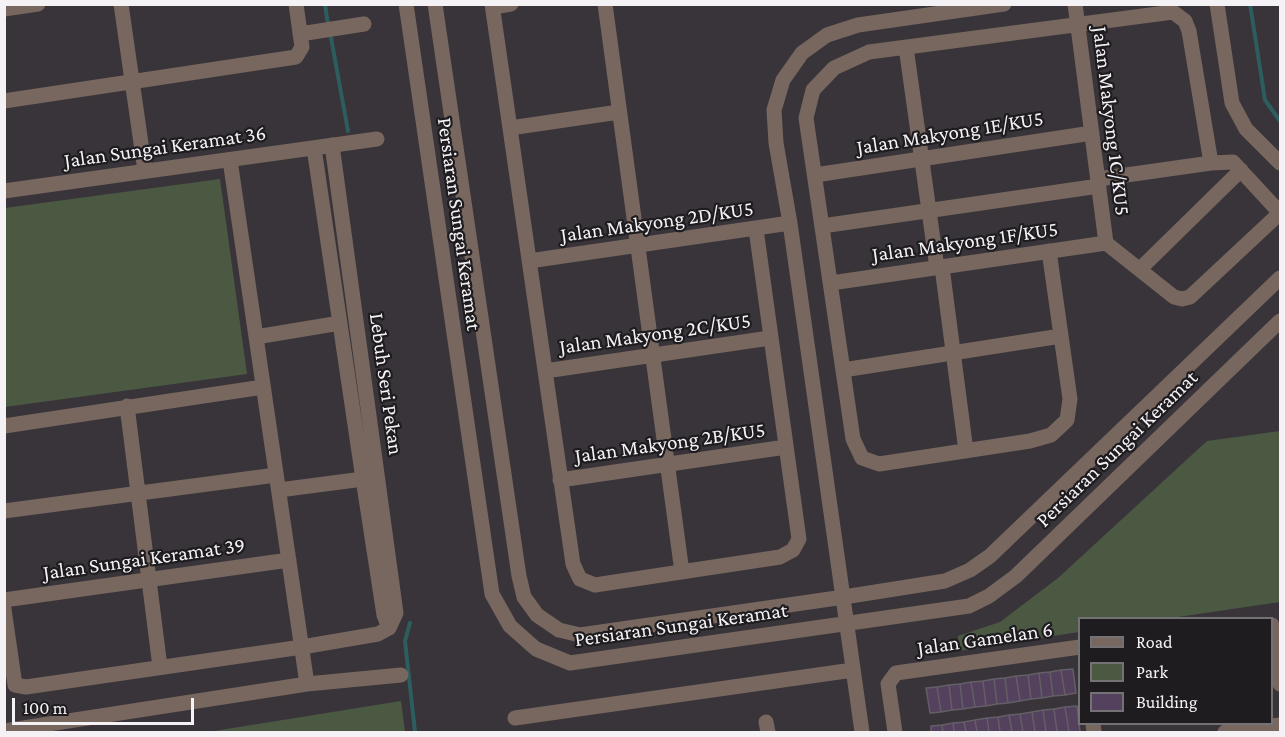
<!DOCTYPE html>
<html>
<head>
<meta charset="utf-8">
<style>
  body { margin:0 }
  #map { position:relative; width:1285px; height:737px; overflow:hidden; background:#38343a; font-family:"Crimson Pro",serif }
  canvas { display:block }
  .frame { position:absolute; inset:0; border:6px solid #f5f2f6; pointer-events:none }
  .legend { position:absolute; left:1078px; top:617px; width:195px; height:108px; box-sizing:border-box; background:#1e1c1f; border:2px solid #747275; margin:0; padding:8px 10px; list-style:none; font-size:18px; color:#f5f2f6 }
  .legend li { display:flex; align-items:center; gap:12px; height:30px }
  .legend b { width:30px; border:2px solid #747275 }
  .scale { position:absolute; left:12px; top:698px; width:182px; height:27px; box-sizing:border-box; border:3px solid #f5f2f6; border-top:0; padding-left:8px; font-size:18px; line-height:21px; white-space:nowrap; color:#f5f2f6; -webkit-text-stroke:4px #1e1c1f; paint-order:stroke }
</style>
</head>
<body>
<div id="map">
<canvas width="1285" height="737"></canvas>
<div class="frame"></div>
<ul class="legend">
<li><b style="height:8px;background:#77675e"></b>Road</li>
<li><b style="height:16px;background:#4b5943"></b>Park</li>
<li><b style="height:16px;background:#54415e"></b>Building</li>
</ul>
<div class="scale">100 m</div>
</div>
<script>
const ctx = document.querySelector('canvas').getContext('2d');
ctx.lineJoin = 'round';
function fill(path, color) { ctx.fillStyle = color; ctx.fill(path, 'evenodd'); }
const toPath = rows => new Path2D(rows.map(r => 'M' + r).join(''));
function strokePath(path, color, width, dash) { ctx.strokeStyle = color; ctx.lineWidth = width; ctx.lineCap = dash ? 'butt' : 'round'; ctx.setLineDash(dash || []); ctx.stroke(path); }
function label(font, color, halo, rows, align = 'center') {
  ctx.font = font + ' "Crimson Pro",serif'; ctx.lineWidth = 4.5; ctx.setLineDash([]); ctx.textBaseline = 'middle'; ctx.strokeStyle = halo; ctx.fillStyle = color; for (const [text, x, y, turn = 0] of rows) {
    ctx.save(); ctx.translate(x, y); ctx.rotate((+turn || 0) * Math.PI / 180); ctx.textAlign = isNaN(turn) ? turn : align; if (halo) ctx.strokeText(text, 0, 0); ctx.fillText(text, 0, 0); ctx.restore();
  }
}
fill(toPath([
  [220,179,247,374,5,407,5,208],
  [1280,431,1280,602,1171,618,1080,618,1079,632,959,651,958,636,1000,622,1058,578,1207,441],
  [401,701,405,732,214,732,214,731]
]), '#4b5943');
strokePath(toPath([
  [325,4,328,25],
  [1250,4,1265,100,1280,121],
  [330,32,348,131],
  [410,623,405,641,415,732]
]), '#2c5e60', 4);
const building = toPath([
  [1073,669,1076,693,1065,695,1061,670,1073,669],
  [1061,670,1065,695,1053,696,1050,672,1061,670],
  [1050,672,1053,696,1042,698,1039,673,1050,672],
  [1039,673,1042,698,1031,699,1028,675,1039,673],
  [1028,675,1031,699,1020,701,1016,676,1028,675],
  [1016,676,1020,701,1008,703,1005,678,1016,676],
  [1005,678,1008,703,997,704,994,679,1005,678],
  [994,679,997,704,986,706,983,681,994,679],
  [983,681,986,706,975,707,971,682,983,681],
  [971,682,975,707,963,709,960,684,971,682],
  [960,684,963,709,952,710,949,685,960,684],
  [949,685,952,710,941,712,937,687,949,685],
  [937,687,941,712,930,713,926,688,937,687],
  [1077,706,1080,732,1069,732,1065,707,1077,706],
  [1065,707,1069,732,1057,732,1054,709,1065,707],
  [1054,709,1057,732,1046,732,1043,710,1054,709],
  [1043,710,1046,732,1035,732,1032,712,1043,710],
  [1032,712,1035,732,1023,732,1020,714,1032,712],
  [1020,714,1023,732,1012,732,1009,715,1020,714],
  [1009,715,1012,732,1000,732,998,717,1009,715],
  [998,717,1000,732,989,732,987,718,998,717],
  [987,718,989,732,977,732,975,720,987,718],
  [975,720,977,732,966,732,964,722,975,720],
  [964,722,966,732,954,732,953,723,964,722],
  [953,723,954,732,943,732,942,725,953,723],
  [942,725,943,732,931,732,931,726,942,725]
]);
fill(building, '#54415e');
strokePath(building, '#645f66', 1.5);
strokePath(toPath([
  [121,4,145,171],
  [406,4,492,594,510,626,536,649,570,663,969,606,989,596,1016,576,1280,321],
  [435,4,519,576,524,597,537,615,559,630,580,635,844,597,945,581,970,570,990,556,1280,278],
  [492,4,573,564,580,579,595,585,780,557,793,550,799,539,756,229],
  [605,4,682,572],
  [1075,4,1106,243],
  [1217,4,1232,103,1246,129,1280,163],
  [493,7,511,4],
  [4,9,38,4],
  [300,34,364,24],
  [906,47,937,268],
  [4,101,296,57,302,47,296,4],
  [510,128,619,112],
  [332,145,396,613,389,628],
  [314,148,363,479,384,615,389,628],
  [230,160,307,684],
  [815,175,1092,133],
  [1098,179,1211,163,1233,162,1280,213],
  [4,191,377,139],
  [822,226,1099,186],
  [1106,243,1174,297,1182,299,1190,297,1280,213],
  [1049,251,1070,399,1067,420,1051,435,1030,441,879,464,862,458,853,439,806,118,813,90,834,68,869,52,1173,12,1185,21,1189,31,1211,163],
  [529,261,790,223],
  [942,267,966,451],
  [1140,269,1241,170],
  [831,283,1106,243],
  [256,337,340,323],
  [843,370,1061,336],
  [545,371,770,338],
  [127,406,160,667],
  [4,426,263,387],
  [560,480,786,447],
  [279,490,363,479],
  [4,511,276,475],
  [4,600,289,560],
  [4,609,15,685,26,687,302,647,378,634,389,628],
  [1272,625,1280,684],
  [515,718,853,670],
  [766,722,768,732],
  [1093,724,1094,732],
  [4,731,307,684,401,675],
  [862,732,790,223,776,143,774,110,783,80,802,53,827,35,858,25,1004,4],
  [895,732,888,684,896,673,1080,647],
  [1225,732,1280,725]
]), '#77675e', 15);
label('21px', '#f5f2f6', '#1e1c1f', [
  ["Jalan Makyong 1C/KU5",1111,121,83],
  ["Jalan Makyong 1E/KU5",950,133,-9],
  ["Jalan Sungai Keramat 36",165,147,-8],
  ["Jalan Makyong 2D/KU5",657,222,-8],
  ["Persiaran Sungai Keramat",459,224,82],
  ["Jalan Makyong 1F/KU5",965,242,-8],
  ["Jalan Makyong 2C/KU5",655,334,-8],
  ["Lebuh Seri Pekan",386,384,82],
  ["Jalan Makyong 2B/KU5",670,443,-8],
  ["Persiaran Sungai Keramat",1117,449,-44],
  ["Jalan Sungai Keramat 39",144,559,-8],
  ["Persiaran Sungai Keramat",681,625,-8],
  ["Jalan Gamelan 6",985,639,-8]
]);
</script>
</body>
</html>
